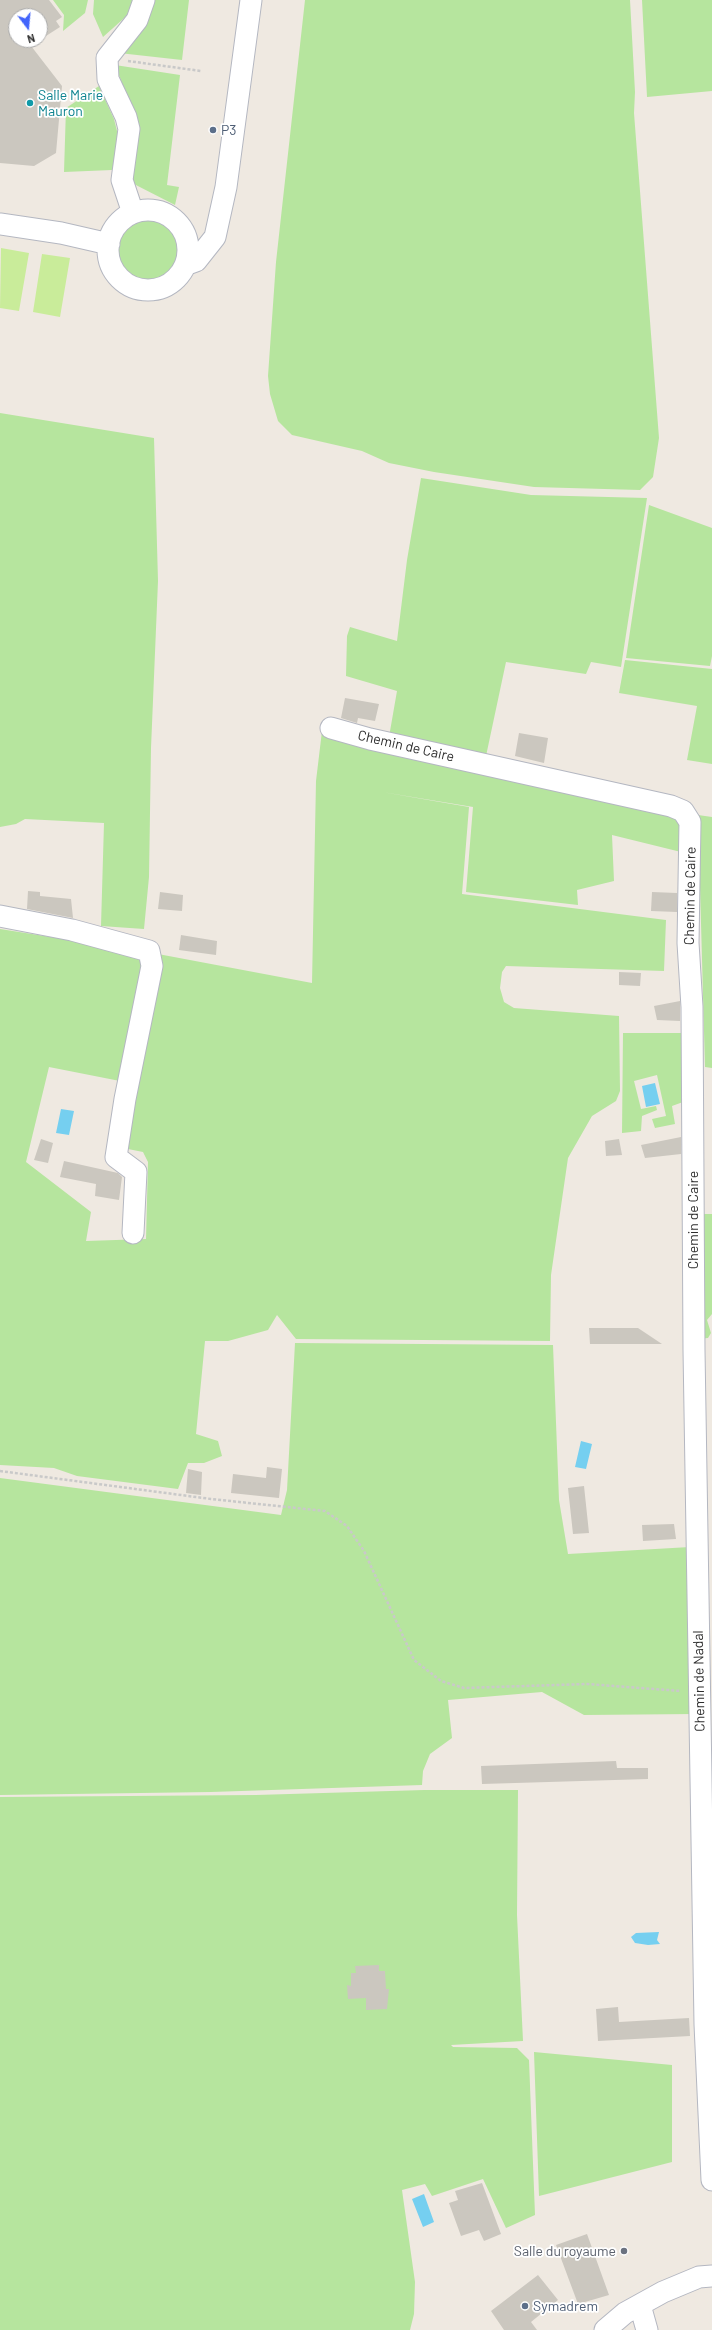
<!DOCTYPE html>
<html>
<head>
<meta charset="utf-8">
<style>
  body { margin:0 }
  #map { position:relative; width:712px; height:2330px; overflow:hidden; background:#efe9e1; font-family:Barlow,sans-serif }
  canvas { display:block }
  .north { position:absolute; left:8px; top:8px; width:40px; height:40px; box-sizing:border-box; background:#fff; border:1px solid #ababab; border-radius:50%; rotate:164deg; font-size:11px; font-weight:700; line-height:16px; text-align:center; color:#2e2e2e }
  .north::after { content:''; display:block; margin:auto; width:14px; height:18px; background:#4264fb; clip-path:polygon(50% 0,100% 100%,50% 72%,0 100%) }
</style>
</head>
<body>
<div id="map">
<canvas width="712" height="2330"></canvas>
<div class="north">N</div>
</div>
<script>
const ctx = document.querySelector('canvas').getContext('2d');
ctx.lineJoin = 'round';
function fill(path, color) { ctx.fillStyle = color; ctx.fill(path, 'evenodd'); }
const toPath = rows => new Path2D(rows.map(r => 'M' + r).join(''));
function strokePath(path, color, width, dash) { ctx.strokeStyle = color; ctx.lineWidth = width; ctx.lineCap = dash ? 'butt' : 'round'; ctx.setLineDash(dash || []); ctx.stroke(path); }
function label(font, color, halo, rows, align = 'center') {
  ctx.font = font + ' Barlow,sans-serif'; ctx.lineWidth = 3.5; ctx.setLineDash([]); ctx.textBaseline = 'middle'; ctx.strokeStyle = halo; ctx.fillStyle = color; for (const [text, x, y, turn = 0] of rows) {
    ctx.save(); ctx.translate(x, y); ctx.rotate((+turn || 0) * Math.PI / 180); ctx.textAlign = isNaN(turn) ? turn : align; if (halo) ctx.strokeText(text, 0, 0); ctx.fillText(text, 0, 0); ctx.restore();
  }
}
fill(toPath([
  [53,0,88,0,85,13,63,31,64,15],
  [94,0,135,0,131,12,103,37,93,14],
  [153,0,189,0,182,60,119,53],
  [305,0,630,0,635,92,634,113,659,438,653,477,640,490,534,487,434,472,389,463,362,451,292,435,278,421,270,394,268,376,276,262],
  [642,0,712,0,712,91,647,97],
  [115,65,180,75,167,185,179,187,175,205,130,182,136,119],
  [99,86,114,119,117,131,123,141,117,166,112,170,64,172,66,108],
  '117 251a31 31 0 1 1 62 0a31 31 0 1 1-62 0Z',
  [0,413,154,438,158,581,151,748,149,877,144,929,101,926,104,823,25,819,16,824,0,827],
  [421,478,531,495,647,498,621,667,591,662,586,674,506,662,486,756,389,737,397,691,346,676,347,636,350,627,397,641,407,560],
  [649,505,712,528,712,656,710,666,626,658],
  [625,660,712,669,712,764,687,760,697,706,619,693],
  [322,731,678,814,685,833,681,852,612,835,614,881,577,890,578,905,466,892,473,807,382,792,469,807,462,894,666,920,664,971,506,966,502,972,500,988,504,1002,514,1008,619,1016,620,1091,616,1101,592,1116,568,1158,551,1275,550,1341,296,1339,277,1315,268,1330,228,1341,205,1341,196,1434,218,1441,222,1456,204,1463,188,1463,178,1489,77,1476,54,1468,0,1465,0,929,108,946,144,958,125,1082,49,1067,26,1162,91,1212,86,1241,146,1239,148,1162,143,1152,128,1149,158,954,312,983,316,781],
  [698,815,712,817,712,1068,705,1067],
  [623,1033,683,1033,683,1102,672,1106,675,1124,655,1128,652,1119,666,1116,657,1075,634,1081,641,1109,656,1106,657,1110,642,1116,641,1131,622,1133],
  [698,1214,712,1214,712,1314,707,1320,711,1333,708,1338,697,1339],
  [295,1343,553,1345,559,1500,568,1554,690,1547,695,1714,584,1715,542,1692,448,1700,452,1738,430,1754,423,1771,422,1785,211,1792,0,1795,0,1478,281,1515,287,1490],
  [424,1790,518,1790,517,1915,523,2041,451,2045,453,2047,517,2048,529,2060,535,2215,506,2228,483,2179,432,2196,425,2184,402,2190,415,2282,414,2314,410,2330,0,2330,0,1797,256,1795],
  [534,2052,672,2065,672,2162,539,2196]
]), '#b6e59e');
fill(toPath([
  [1,248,29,253,19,311,0,308],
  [42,254,70,258,60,317,33,312]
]), '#c9ec9a');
fill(toPath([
  [655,1083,660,1104,646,1107,642,1086],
  [61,1109,74,1111,69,1135,56,1133],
  [581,1441,592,1444,586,1469,575,1467],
  [659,1932,657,1940,660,1944,648,1945,635,1943,631,1937,636,1933],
  [424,2194,434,2222,423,2227,412,2199]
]), '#75cff0');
fill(toPath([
  [0,0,49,0,62,17,56,21,60,27,35,43,28,42,62,86,56,153,34,166,0,163],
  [16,16,40,16,40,40,16,40],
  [345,698,379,704,375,721,358,718,357,723,341,718],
  [519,733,548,738,544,763,515,756],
  [28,891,40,892,40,896,71,899,73,918,27,909],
  [160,892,183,895,182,911,158,909],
  [652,892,677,893,677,912,651,911],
  [181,935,217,941,216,955,179,950],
  [619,972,641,973,640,986,619,985],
  [680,1001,680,1021,657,1020,654,1006],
  [681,1137,681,1154,645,1158,641,1145],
  [41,1139,53,1143,48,1163,34,1160],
  [619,1139,622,1155,606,1156,605,1141],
  [64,1161,118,1173,122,1177,119,1200,95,1196,96,1184,60,1177],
  [589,1328,638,1328,662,1344,590,1344],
  [267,1467,282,1469,279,1498,231,1493,233,1474,266,1478],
  [188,1469,202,1472,201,1495,186,1493],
  [584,1486,589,1533,573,1534,568,1488],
  [674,1524,676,1539,643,1541,642,1525],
  [616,1761,617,1768,648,1768,648,1779,482,1784,481,1766],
  [379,1965,379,1971,385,1971,386,1989,389,1989,387,2009,366,2010,366,1998,348,1999,347,1985,351,1986,351,1973,356,1973,355,1966],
  [618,2007,619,2022,689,2018,690,2036,598,2041,596,2009],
  [482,2183,501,2234,484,2241,479,2230,461,2236,449,2203,458,2200,455,2191],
  [587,2234,609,2295,578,2304,556,2245],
  [538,2275,558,2300,531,2322,537,2330,504,2330,491,2311]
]), '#cbc7bf');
const minor = toPath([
  '108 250a40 40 0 1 1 80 0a40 40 0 1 1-80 0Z',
  [133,213,122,180,129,129,126,117,108,79,107,58,137,20,144,0],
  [0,224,61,233,109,244],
  [185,265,196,261,215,237,226,187,251,0],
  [331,728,370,739,671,806,683,811,690,822,688,943,692,1007,694,1350,705,2024,712,2180],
  [0,916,72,930,149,951,152,966,125,1099,116,1157,136,1172,133,1233],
  [640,2305,647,2330],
  [605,2330,625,2313,663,2292,699,2277,712,2276]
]);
strokePath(minor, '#b4b7c1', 23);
strokePath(toPath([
  [128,61,201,71],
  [0,1471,211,1499,325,1511,347,1526,364,1551,414,1660,441,1681,464,1688,587,1684,681,1691]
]), '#c9c9c9', 2.5, [3, 2]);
strokePath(minor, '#fff', 21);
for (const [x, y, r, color] of [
  [30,103,4,"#0f9aa8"],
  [213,130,4,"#5c6f8a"],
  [624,2251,4,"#6b7280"],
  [525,2306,4,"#5c6f8a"]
]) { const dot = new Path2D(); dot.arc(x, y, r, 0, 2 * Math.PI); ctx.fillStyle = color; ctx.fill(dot); strokePath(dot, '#fff', 1.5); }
label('14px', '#0d838f', '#fff', [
  ["Salle Marie",38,95],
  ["Mauron",38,111]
], 'left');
label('14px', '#4e5e75', '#fff', [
  ["P3",221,130],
  ["Symadrem",533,2306]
], 'left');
label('14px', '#2e2e2e', '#fff', [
  ["Chemin de Caire",406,746,13],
  ["Chemin de Caire",690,896,-89],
  ["Chemin de Caire",693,1220,-90],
  ["Chemin de Nadal",699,1681,-91]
]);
label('14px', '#5b616d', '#fff', [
  ["Salle du royaume",616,2251]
], 'right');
</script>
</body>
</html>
